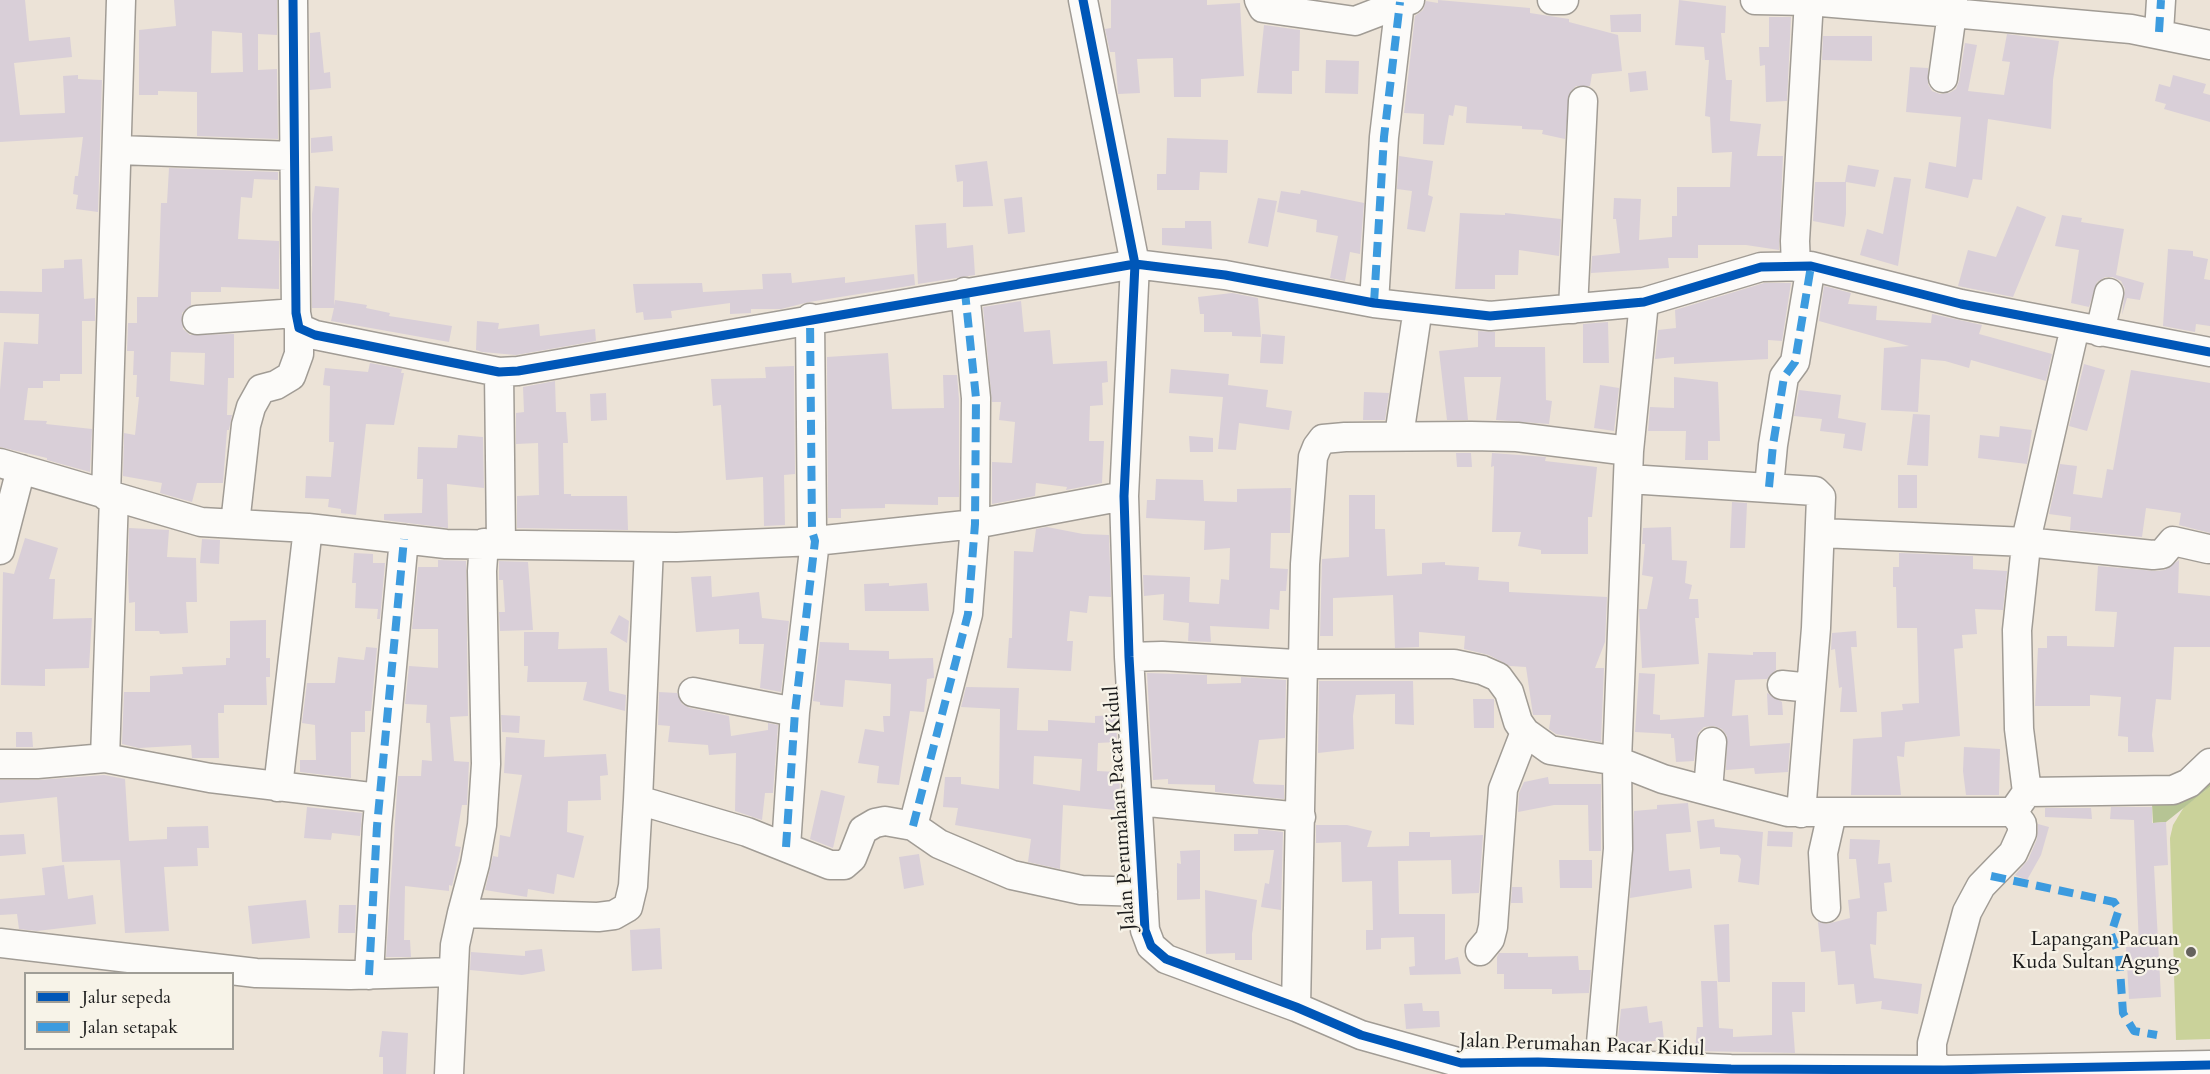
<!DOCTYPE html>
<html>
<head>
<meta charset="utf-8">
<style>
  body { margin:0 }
  #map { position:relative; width:2210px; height:1074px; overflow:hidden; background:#ece3d7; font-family:Cardo,serif }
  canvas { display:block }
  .legend { position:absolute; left:24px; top:972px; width:210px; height:78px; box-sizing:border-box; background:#f7f3e8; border:2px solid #9f9d96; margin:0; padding:8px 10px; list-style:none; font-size:18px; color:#1c1c1c }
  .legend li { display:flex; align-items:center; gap:12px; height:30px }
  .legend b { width:30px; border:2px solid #9f9d96 }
</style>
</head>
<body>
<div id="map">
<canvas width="2210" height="1074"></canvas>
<ul class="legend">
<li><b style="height:8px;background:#0057b8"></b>Jalur sepeda</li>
<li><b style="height:8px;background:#3c9bdf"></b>Jalan setapak</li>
</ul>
</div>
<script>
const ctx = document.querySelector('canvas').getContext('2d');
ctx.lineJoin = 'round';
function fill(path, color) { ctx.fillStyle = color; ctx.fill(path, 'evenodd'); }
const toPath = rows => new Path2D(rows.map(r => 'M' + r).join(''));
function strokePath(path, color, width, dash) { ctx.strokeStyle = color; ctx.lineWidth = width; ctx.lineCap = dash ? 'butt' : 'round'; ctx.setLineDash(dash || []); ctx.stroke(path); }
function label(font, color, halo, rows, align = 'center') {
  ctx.font = font + ' Cardo,serif'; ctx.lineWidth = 4.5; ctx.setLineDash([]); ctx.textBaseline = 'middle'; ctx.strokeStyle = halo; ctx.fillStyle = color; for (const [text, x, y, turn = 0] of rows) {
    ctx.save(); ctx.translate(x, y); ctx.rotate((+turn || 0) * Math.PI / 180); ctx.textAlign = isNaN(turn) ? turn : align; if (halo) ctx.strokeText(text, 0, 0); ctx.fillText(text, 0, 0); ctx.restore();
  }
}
fill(toPath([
  [2210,787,2210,1039,2176,1040,2170,838,2173,825,2184,807]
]), '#cad29a');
fill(toPath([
  [2210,776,2210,787,2201,794,2166,822,2153,823,2152,803]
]), '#b6c494');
fill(toPath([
  [0,0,25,0,29,41,70,37,72,57,14,63,20,115,65,113,63,76,78,75,78,79,102,80,98,212,76,209,78,195,73,194,75,176,78,176,83,137,0,142],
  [174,0,277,0,277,35,258,34,258,70,277,69,278,139,197,136,197,92,158,91,158,95,139,95,139,30,176,26],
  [212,31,242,33,243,72,211,73],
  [1111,0,1207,0,1207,5,1240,3,1244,76,1201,79,1201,97,1174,97,1173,58,1137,59,1140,93,1118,94,1115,52,1110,52,1105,29,1111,28],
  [1438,0,1530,8,1530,13,1569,19,1569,22,1618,35,1622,71,1592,74,1590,86,1576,86,1570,92,1565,139,1542,134,1543,130,1522,129,1522,126,1466,123,1467,107,1455,105,1453,116,1449,115,1444,145,1423,144,1424,114,1404,113,1415,16,1423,10,1426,1,1438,3],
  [1679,0,1726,6,1725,33,1721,33,1726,80,1732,80,1730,121,1761,124,1757,156,1783,156,1779,250,1746,245,1698,245,1698,258,1668,258,1669,268,1591,273,1592,256,1620,253,1616,219,1613,219,1614,198,1641,199,1639,240,1672,237,1672,216,1677,216,1677,187,1730,187,1732,152,1712,153,1710,117,1705,116,1709,60,1705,60,1704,47,1675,45],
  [1641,14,1641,32,1611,32,1610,15],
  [1769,17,1791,17,1787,101,1766,102,1765,65,1760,66,1759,47,1769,47],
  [1264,25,1300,30,1299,71,1292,71,1292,94,1257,93],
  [320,32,324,73,330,72,331,88,310,90,310,33],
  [2007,34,2059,41,2053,80,2051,129,1988,119,1982,180,1973,179,1968,198,1925,188,1929,162,1956,167,1961,117,1906,112,1910,67,1928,68,1928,84,1932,91,1940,94,1949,93,1956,89,1959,81,1965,43,1977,45,1968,91,2004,95,2010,62,2002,61],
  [1823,36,1872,36,1872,61,1822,60],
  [1326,60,1359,61,1358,94,1325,93],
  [1646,71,1648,90,1630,92,1628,73],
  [2173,75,2206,84,2203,93,2210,95,2210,122,2164,109,2166,104,2155,101,2159,84,2170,87],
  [332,136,333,151,311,153,311,138],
  [1167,138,1228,140,1227,173,1200,172,1199,190,1157,190,1157,174,1166,174],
  [1399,156,1433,161,1428,195,1433,197,1425,232,1407,229,1412,191,1397,189],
  [987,161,993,206,963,207,963,181,957,182,955,165],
  [1848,165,1879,170,1875,187,1846,182,1846,214,1844,227,1813,221,1815,182,1845,182],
  [169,168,278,172,278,180,254,179,252,198,241,197,238,239,279,241,279,289,221,287,221,292,191,292,191,305,182,313,183,329,190,335,234,334,234,378,228,378,227,415,232,415,229,430,227,430,223,483,197,483,192,502,160,493,162,483,123,476,124,433,135,435,139,397,136,397,137,375,133,375,134,351,127,351,128,323,137,323,137,297,158,297,161,203,167,203],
  [171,352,205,353,204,385,170,381],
  [1894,177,1911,179,1898,266,1860,255,1867,229,1883,234],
  [315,186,339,188,334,306,335,300,367,305,366,308,390,313,389,316,452,326,449,342,331,321,334,308,312,308,312,214],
  [1301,190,1364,203,1360,254,1350,252,1345,281,1330,278,1338,236,1316,232,1317,220,1277,212,1281,191,1300,194],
  [1022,197,1025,232,1008,234,1004,199],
  [1258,198,1277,201,1268,247,1248,243],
  [2017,206,2046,217,2013,297,1958,286,1968,250,1996,257],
  [1460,213,1505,215,1505,213,1561,219,1559,256,1519,250,1518,275,1495,275,1495,289,1455,289],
  [2062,215,2082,218,2081,222,2124,229,2116,275,2144,283,2140,300,2127,298,2122,315,2125,289,2121,281,2113,277,2105,277,2097,282,2089,307,2071,303,2079,250,2055,246],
  [1185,221,1211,221,1212,249,1162,245,1162,228,1185,228],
  [946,223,947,248,973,245,975,275,918,284,915,225],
  [2168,249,2193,251,2193,256,2208,259,2204,279,2210,280,2210,326,2196,324,2195,332,2163,326],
  [82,259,84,299,95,298,95,321,82,321,82,374,60,374,60,381,43,381,43,388,28,388,24,420,47,421,46,424,92,429,90,472,47,460,47,458,0,447,0,390,4,342,38,344,39,314,0,313,0,291,42,292,42,269,64,268,64,260],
  [791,273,792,283,845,277,845,283,914,274,915,285,809,302,781,309,751,309,751,313,730,314,730,303,671,311,672,318,644,320,643,312,636,313,633,284,702,283,703,292,763,289,762,274],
  [1764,283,1791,283,1782,341,1768,340,1768,359,1674,364,1674,357,1655,359,1658,330,1676,328,1675,310],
  [1824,286,1851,293,1848,304,1877,306,1876,320,1931,323,1932,314,1982,325,1979,334,2052,354,2046,381,1971,360,1969,368,1945,361,1921,359,1918,412,1881,410,1884,348,1909,346,1819,321],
  [1232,293,1258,298,1261,337,1232,336,1232,332,1204,332,1204,314,1200,314,1198,297],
  [1021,301,1024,332,1050,330,1053,364,1107,361,1108,382,1102,383,1103,405,1090,406,1089,441,1104,441,1102,483,1066,490,1067,487,1036,483,1035,496,992,504,992,462,1012,463,1015,422,999,420,1001,402,992,402,983,307],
  [477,321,499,323,498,329,539,324,540,336,595,329,596,341,516,355,482,352,476,350],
  [1608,322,1609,363,1583,363,1583,324],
  [1478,331,1495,332,1495,347,1545,347,1546,400,1552,401,1549,424,1496,420,1501,377,1464,377,1468,420,1447,420,1439,351,1478,347],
  [1262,334,1285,336,1283,364,1260,363],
  [888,353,892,409,944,408,943,375,957,375,959,399,959,497,938,497,938,505,885,504,885,508,841,509,841,518,828,518,827,357],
  [370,363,402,369,401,373,404,373,394,425,366,424,356,515,341,513,341,509,328,507,329,499,305,498,306,476,331,477,334,442,329,442,330,386,323,385,325,368,368,372],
  [2084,364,2105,370,2087,431,2069,426],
  [794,366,795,474,784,475,785,525,764,526,763,477,726,480,721,405,713,406,711,379,766,378,765,367],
  [1171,369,1229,374,1228,385,1268,390,1266,407,1292,411,1289,430,1239,423,1236,450,1218,449,1223,397,1169,393],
  [2131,370,2210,383,2210,533,2179,525,2181,513,2146,508,2142,537,2070,530,2071,517,2049,514,2060,464,2077,466,2073,494,2102,498,2107,469,2113,470],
  [1674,377,1718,382,1720,441,1708,441,1708,460,1685,460,1686,431,1648,431,1650,407,1674,408],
  [555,381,556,412,566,412,568,443,563,443,564,494,571,494,571,496,627,496,628,530,517,528,517,496,539,495,538,443,516,444,516,413,524,412,523,387],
  [1600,385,1619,388,1614,431,1594,428],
  [1799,390,1841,395,1838,418,1866,423,1862,451,1843,448,1845,434,1820,431,1822,419,1794,416],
  [1364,392,1389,393,1385,420,1363,420],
  [606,393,607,420,591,421,590,394],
  [1913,414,1930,415,1928,466,1907,465],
  [2000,426,2032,430,2027,464,1978,458,1980,435,1999,437],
  [458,435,483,437,484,488,447,484,448,528,384,520,384,514,422,513,423,479,417,479,418,447,457,448],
  [1189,436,1213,438,1213,452,1190,452],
  [1456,453,1471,453,1472,467,1457,467],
  [1492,453,1546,457,1545,461,1597,467,1592,517,1588,517,1588,554,1541,554,1541,550,1518,546,1521,532,1492,532,1494,466,1491,467],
  [1898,475,1917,475,1917,508,1898,508],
  [1156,479,1203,480,1204,501,1237,502,1237,489,1291,488,1290,533,1271,533,1270,568,1288,569,1286,591,1280,591,1279,610,1270,609,1269,629,1210,626,1211,642,1188,641,1189,623,1163,620,1164,594,1144,596,1143,575,1190,577,1189,602,1219,604,1221,579,1229,580,1230,548,1204,550,1205,521,1146,518,1147,500,1155,500],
  [1349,495,1375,495,1375,529,1385,529,1387,576,1422,574,1422,563,1445,562,1445,565,1479,567,1478,580,1509,582,1509,592,1607,597,1605,642,1595,668,1604,668,1601,742,1556,734,1549,729,1551,715,1533,715,1526,667,1510,666,1489,655,1464,649,1465,636,1419,632,1419,647,1395,648,1393,595,1333,598,1333,636,1320,636,1322,559,1349,557],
  [1732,502,1747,503,1745,548,1730,548],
  [1047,527,1083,534,1109,535,1111,597,1089,596,1087,613,1070,611,1067,641,1073,641,1071,671,1007,668,1009,638,1012,638,1014,551,1033,552,1036,529],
  [1671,527,1672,560,1687,561,1685,583,1692,585,1689,599,1698,599,1699,618,1695,618,1699,664,1642,668,1639,609,1647,609,1653,577,1642,575,1645,544,1642,544,1643,528],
  [129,528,169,530,167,557,196,558,197,602,186,602,188,633,160,634,159,631,135,631,135,602,129,603,128,574],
  [25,538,58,548,49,579,55,579,53,619,92,618,89,668,45,669,45,686,1,685,3,572,14,574],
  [202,539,220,540,219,564,200,563],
  [354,553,373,554,373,563,385,563,380,619,377,619,378,609,355,608,356,583,352,583],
  [1899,553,1973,556,1973,569,2007,571,2003,610,1975,609,1977,634,1962,635,1963,648,1954,649,1960,736,1905,742,1904,757,1897,756,1901,795,1851,795,1853,739,1882,737,1881,712,1903,710,1902,704,1919,703,1917,628,1897,628,1896,587,1893,587,1893,567,1899,567],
  [438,560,466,561,468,716,450,717,454,761,469,762,467,805,462,805,455,846,461,847,452,886,449,885,449,891,405,886,404,940,410,940,411,957,386,957,398,776,421,776,422,760,432,761,430,723,426,723,427,705,405,704,409,666,438,668,438,629,412,629,418,567,438,567],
  [2179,560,2178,593,2210,596,2210,647,2174,647,2171,700,2156,699,2152,735,2154,752,2128,752,2128,737,2118,736,2121,697,2090,695,2090,706,2035,706,2038,648,2047,648,2047,636,2067,636,2067,646,2114,647,2117,612,2095,611,2098,566,2155,571,2165,570],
  [499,561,528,562,533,630,500,631,499,612,505,612,503,580,499,580],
  [711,576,712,597,759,592,762,618,789,621,781,692,760,688,764,644,739,644,739,629,696,632,691,577],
  [889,583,889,586,927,583,929,611,865,611,864,584],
  [619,615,629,621,627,643,610,633],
  [266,620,266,658,270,658,270,677,266,677,267,705,224,705,224,713,218,713,219,758,192,758,191,745,139,748,122,744,124,692,150,692,150,676,183,674,182,667,226,665,226,658,230,658,230,621],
  [1856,631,1857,647,1851,647,1857,712,1840,712,1842,687,1839,688,1835,649,1831,650,1832,633],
  [524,632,559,632,558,649,607,648,609,691,626,695,625,711,583,700,587,682,527,682,528,666,524,666],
  [820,642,849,643,849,650,889,651,889,659,933,658,934,678,927,679,924,712,910,711,899,785,877,783,879,766,858,763,865,729,884,732,883,716,890,716,891,684,845,680,843,707,820,705,820,702,813,701],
  [366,647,377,648,371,711,365,711,365,732,351,732,351,778,300,772,300,760,316,760,315,725,302,723,307,683,335,683,338,657,364,660],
  [1753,652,1776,652,1776,670,1767,679,1735,680,1732,716,1748,715,1750,746,1790,743,1788,772,1755,774,1754,768,1726,770,1727,736,1722,729,1714,726,1704,727,1698,733,1694,761,1676,762,1674,738,1671,738,1671,734,1635,732,1639,673,1655,674,1653,714,1660,715,1660,720,1704,717,1708,653,1753,655],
  [1147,673,1207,675,1207,684,1241,683,1241,677,1286,680,1285,738,1259,740,1253,781,1255,784,1284,785,1284,799,1215,792,1215,785,1168,784,1168,779,1153,780],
  [1319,681,1413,681,1414,725,1395,724,1395,694,1356,695,1353,716,1354,749,1318,753],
  [966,687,1019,688,1017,730,1048,731,1048,720,1095,723,1095,716,1116,715,1117,742,1098,743,1097,771,1119,772,1120,792,1117,792,1116,810,1063,805,1060,869,1028,862,1031,839,955,825,958,808,943,807,945,777,961,777,961,784,999,789,1000,709,961,707],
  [1034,756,1082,759,1080,791,1033,784],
  [659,692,677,693,682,704,690,708,729,716,731,736,768,730,768,723,778,725,773,793,765,793,762,820,735,811,736,753,709,755,708,745,668,742,670,726,658,725],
  [1767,693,1782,702,1783,715,1768,715],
  [1473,699,1494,699,1494,728,1474,728],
  [501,715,520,716,519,733,502,732],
  [16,732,32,732,33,747,16,747],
  [506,737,545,740,544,757,606,754,608,775,600,776,601,800,568,801,567,832,584,836,574,878,557,874,554,894,528,889,527,897,485,890,493,856,498,857,500,835,510,837,522,775,504,773],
  [1964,747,2000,749,1999,795,1966,795,1963,771],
  [104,775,125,779,129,841,167,839,167,827,208,826,209,848,197,848,198,866,164,867,169,931,125,933,120,860,62,862,57,797,0,803,0,780,38,780],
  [1548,777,1549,784,1601,784,1601,851,1589,851,1588,805,1554,805,1518,812,1519,793,1524,782],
  [821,790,845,796,833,848,810,839],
  [1688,803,1691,832,1666,834,1669,871,1690,869,1692,888,1630,898,1634,811,1657,809,1657,805],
  [307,807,362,813,360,836,332,833,331,840,304,838],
  [2111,807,2152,807,2152,823,2166,822,2168,865,2154,866,2161,997,2129,999,2126,947,2139,947,2134,820,2110,819],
  [2045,808,2091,808,2092,819,2045,817],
  [1714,819,1715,827,1763,832,1759,885,1738,882,1741,859,1738,855,1720,854,1720,847,1700,849,1697,821],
  [2038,824,2049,827,2041,855,2027,880,2015,875,2028,860,2037,839],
  [1316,825,1347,825,1372,831,1367,847,1409,846,1409,832,1430,832,1430,837,1483,835,1479,893,1452,894,1451,860,1398,861,1399,914,1445,914,1445,960,1458,957,1461,974,1410,975,1409,967,1415,966,1414,937,1381,938,1381,949,1366,950,1366,930,1373,930,1372,881,1342,882,1341,842,1316,843],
  [1258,829,1283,832,1281,910,1261,907,1265,883,1269,884,1274,850,1234,851,1234,834,1258,834],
  [1768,831,1793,832,1792,847,1767,846],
  [24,834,26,854,0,856,0,835],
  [1850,839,1880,840,1878,864,1890,863,1892,882,1884,883,1887,911,1877,912,1876,945,1870,944,1874,978,1922,984,1918,1014,1881,1009,1882,1001,1856,1004,1854,984,1838,985,1835,951,1821,952,1818,922,1827,924,1850,918,1848,900,1860,898,1856,859,1849,859],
  [1200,850,1200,899,1177,900,1177,863,1181,864,1180,851],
  [919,854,924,885,904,889,899,857],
  [1559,860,1592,860,1592,888,1560,888],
  [64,865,68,899,93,895,96,924,37,931,19,929,17,914,0,915,0,899,45,895,42,868],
  [1512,887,1522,887,1523,903,1511,903],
  [1205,890,1257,900,1252,934,1252,960,1235,960,1235,953,1206,954],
  [306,900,310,938,252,944,248,906],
  [339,905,356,905,355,933,338,933],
  [1729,924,1730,982,1718,982,1714,925],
  [660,928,662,969,632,971,630,930],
  [542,949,545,971,522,975,470,970,471,952,525,956,525,951],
  [1499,953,1528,953,1528,957,1578,956,1579,970,1591,970,1589,993,1552,994,1552,989,1504,989,1504,974,1497,974,1497,957],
  [1701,981,1717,981,1719,1028,1733,1029,1733,1037,1772,1035,1772,982,1805,982,1805,1012,1792,1012,1795,1053,1695,1051,1697,1027,1703,1027],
  [1422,1003,1423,1011,1439,1011,1440,1027,1406,1029,1404,1004],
  [1647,1006,1649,1023,1662,1021,1664,1040,1645,1042,1646,1049,1617,1048,1621,1009],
  [382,1031,408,1033,406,1074,383,1074,383,1057,379,1057]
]), '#d9cfd8');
const minor = toPath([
  [293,0,296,313,299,328,315,335,499,372,518,371,1135,264,1225,275,1374,303,1490,316,1644,302,1761,267,1811,266,1961,304,2210,352],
  [1083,0,1135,264,1124,496,1129,657,1145,930,1151,946,1166,959,1296,1007,1361,1035,1461,1063,1538,1062,1731,1069,1944,1070,2210,1065],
  [1259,0,1263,8,1355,21,1410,0],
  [1552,0,1564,0],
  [1755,0,1809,1,1952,13,1943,78],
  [1953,0,1952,13,2131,29,2210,45],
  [2159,32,2161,0],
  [117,150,294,156],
  [1796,267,1795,241,1809,0],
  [1374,303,1384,137,1400,2],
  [1573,309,1583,101],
  [197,320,296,313],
  [2100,332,2109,293],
  [499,372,501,544],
  [1399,436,1418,308],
  [0,463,201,522,308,528,446,544,677,547,815,541,975,524,1124,496],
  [1629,479,1815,491,1821,497,1816,628,1801,813],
  [1769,487,1773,445,1784,377,1795,362,1811,266],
  [106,496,121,0],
  [235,524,246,425,251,407,261,389,276,385,291,376,299,354,299,328],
  [1821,533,2026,542,2153,555,2162,554,2173,541,2208,549],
  [0,550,21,469],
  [1129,657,1162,656,1295,664,1454,664,1482,670,1498,677,1509,692,1518,722,1525,732,1550,750,1617,761,1663,779,1788,812,2013,812],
  [1782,685,1811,688],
  [693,692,795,712],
  [105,758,114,497],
  [0,764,37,764,105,758,210,778,379,798],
  [278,787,308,528],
  [1708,790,1712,742],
  [2027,792,2173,790,2189,783,2210,763],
  [638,800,649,547],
  [1138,801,1301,817],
  [913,826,968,614,975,524,976,398,965,292],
  [786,847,795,712,815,541,812,531,810,318],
  [1826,908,1823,853,1832,813],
  [462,913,475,864,482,825,486,764,482,571,484,543],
  [0,943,256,973,350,975,453,972],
  [1480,951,1490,939,1493,927,1503,789,1525,732],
  [369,975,377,826,404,539],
  [1296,1007,1305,564,1313,457,1317,447,1323,439,1345,437,1471,436,1517,437,1629,451],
  [1599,1066,1618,849,1617,761,1629,451,1644,302],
  [1944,1070,1936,1065,1932,1059,1932,1043,1967,912,1981,886,2013,853,2022,833,2022,824,2013,812,2027,792,2019,729,2017,630,2027,536,2075,327],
  [449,1074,455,945,462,913,598,917,614,915,628,907,633,886,638,800,747,832,830,865,844,865,852,858,863,830,875,823,885,821,913,826,939,844,1012,875,1081,890,1143,892]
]);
strokePath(minor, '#a19c95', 31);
strokePath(minor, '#fcfbf9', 28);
strokePath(toPath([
  [2159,32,2161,0],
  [1374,303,1384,137,1400,2],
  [1769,487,1773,445,1784,377,1795,362,1811,266],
  [913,826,968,614,975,524,976,398,965,292],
  [786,847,795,712,815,541,812,531,810,318],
  [1991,876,2114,902,2119,909,2111,934,2119,955,2123,1013,2134,1031,2157,1035],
  [369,975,377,826,404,539]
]), '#3c9bdf', 8, [15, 8]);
strokePath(toPath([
  [293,0,296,313,299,328,315,335,499,372,518,371,1135,264,1225,275,1374,303,1490,316,1644,302,1761,267,1811,266,1961,304,2210,352],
  [1083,0,1135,264,1124,496,1129,657,1145,930,1151,946,1166,959,1296,1007,1361,1035,1461,1063,1538,1062,1731,1069,1944,1070,2210,1065]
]), '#0057b8', 9);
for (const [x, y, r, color] of [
  [2191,952,6,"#65625d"]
]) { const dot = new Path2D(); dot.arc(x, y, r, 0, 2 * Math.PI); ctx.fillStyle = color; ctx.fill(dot); strokePath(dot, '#f7f3e8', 2); }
label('20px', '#1c1c1c', '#f7f3e8', [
  ["Jalan Perumahan Pacar Kidul",1121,808,-94],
  ["Jalan Perumahan Pacar Kidul",1582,1046,2]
]);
label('20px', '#1c1c1c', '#f7f3e8', [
  ["Lapangan Pacuan",2179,940],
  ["Kuda Sultan Agung",2179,963]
], 'right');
</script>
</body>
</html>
